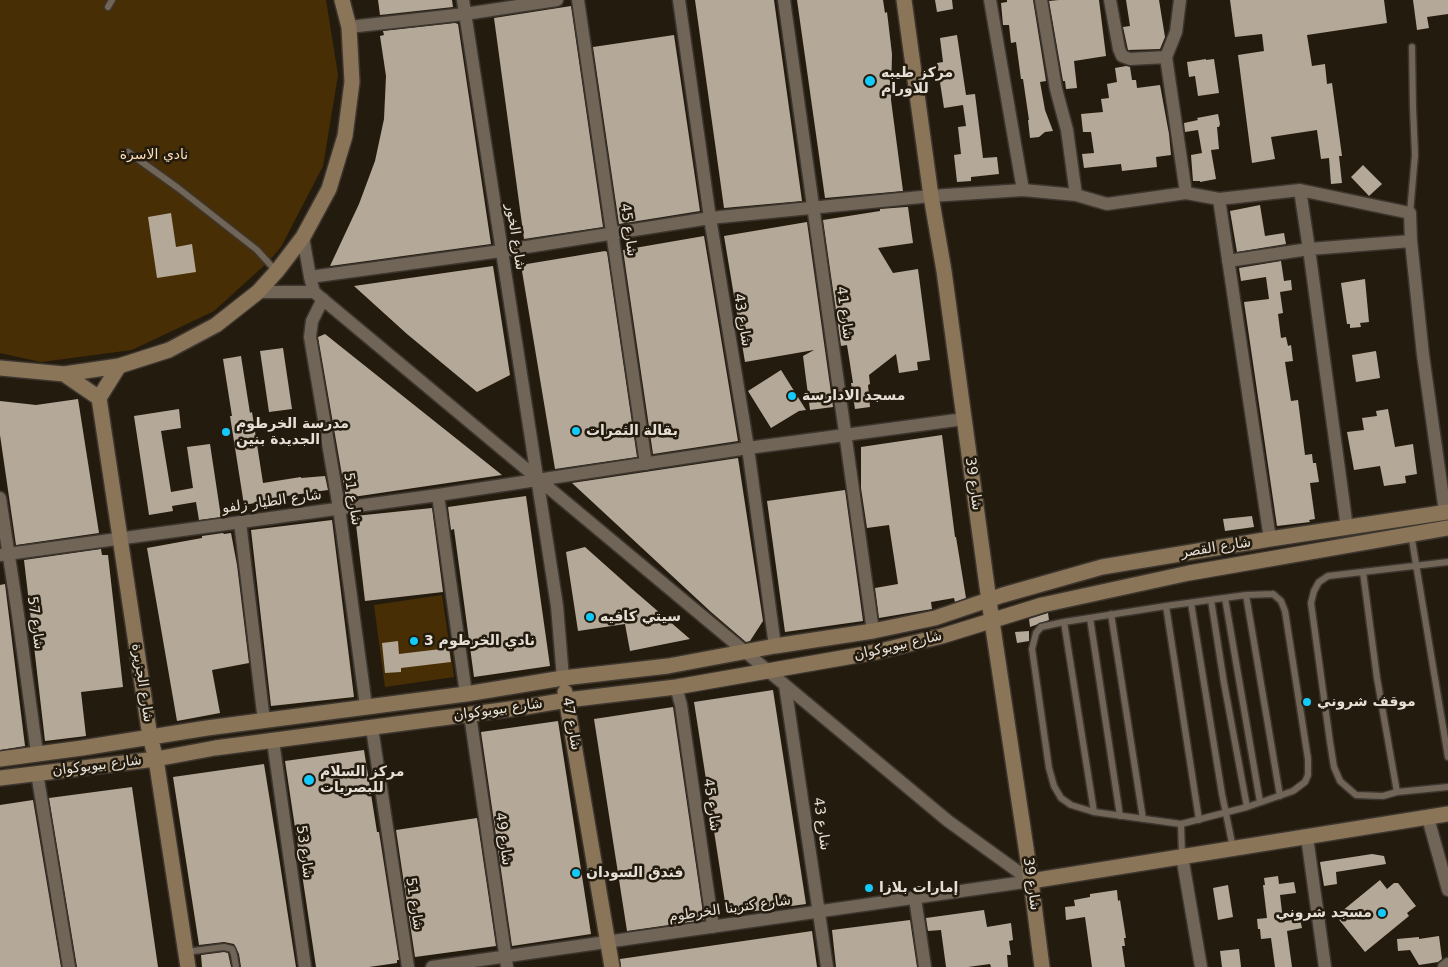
<!DOCTYPE html>
<html>
<head>
<meta charset="utf-8">
<style>
  body { margin:0 }
  canvas { display:block; background:#241b0f }
</style>
</head>
<body>
<canvas width="1448" height="967"></canvas>
<script>
const ctx = document.querySelector('canvas').getContext('2d');
ctx.lineJoin = 'round';
function fill(path, color) { ctx.fillStyle = color; ctx.fill(path, 'evenodd'); }
const toPath = rows => new Path2D(rows.map(r => 'M' + r).join(''));
function strokePath(path, color, width, dash) { ctx.strokeStyle = color; ctx.lineWidth = width; ctx.lineCap = dash ? 'butt' : 'round'; ctx.setLineDash(dash || []); ctx.stroke(path); }
function label(font, color, halo, rows, align = 'center') {
  ctx.font = font + ' "DejaVu Sans","Noto Naskh Arabic",sans-serif'; ctx.lineWidth = 5; ctx.setLineDash([]); ctx.textBaseline = 'middle'; ctx.strokeStyle = halo; ctx.fillStyle = color; for (const [text, x, y, turn = 0] of rows) {
    ctx.save(); ctx.translate(x, y); ctx.rotate((+turn || 0) * Math.PI / 180); ctx.textAlign = isNaN(turn) ? turn : align; if (halo) ctx.strokeText(text, 0, 0); ctx.fillText(text, 0, 0); ctx.restore();
  }
}
fill(toPath([
  [0,0,326,0,338,75,323,166,281,247,268,262,214,311,132,350,41,362,0,353],
  [442,595,454,677,385,687,374,605]
]), '#472e04');
fill(toPath([
  [378,0,452,0,453,7,380,15],
  [695,0,774,0,802,201,724,208],
  [797,0,883,0,885,13,887,12,892,54,891,100,903,191,825,198],
  [935,0,952,0,953,9,937,12],
  [1007,0,1033,0,1046,81,1040,82,1045,110,1053,131,1045,132,1039,137,1030,138,1028,120,1029,120,1023,79,1021,79,1016,42,1011,43,1009,25,1003,25,1001,3,1007,2],
  [1059,0,1099,0,1106,56,1074,61,1077,88,1066,89,1065,81,1063,81,1049,1],
  [1126,0,1159,0,1165,37,1160,49,1128,50,1123,27,1130,26],
  [1230,0,1384,0,1387,23,1307,35,1312,66,1325,64,1327,84,1332,83,1342,156,1339,156,1342,183,1331,184,1329,158,1321,159,1317,130,1271,137,1275,159,1252,163,1238,55,1264,51,1262,34,1235,37],
  [1413,0,1448,0,1448,14,1427,17,1429,28,1417,30],
  [571,6,603,227,524,239,494,18],
  [455,23,458,24,491,244,330,266,359,204,375,161,384,119,386,76,380,36,384,35,383,31],
  [674,35,700,211,619,224,593,47],
  [957,35,966,95,975,94,983,158,997,157,999,174,971,177,971,181,957,182,954,155,961,154,958,127,966,126,963,105,944,108,937,63,943,62,940,38],
  [1206,59,1206,60,1214,59,1219,93,1198,96,1195,76,1189,77,1187,62],
  [1126,66,1130,67,1132,80,1136,80,1137,88,1160,85,1169,134,1171,155,1156,157,1157,167,1122,171,1121,164,1084,168,1082,154,1094,153,1091,132,1083,132,1081,114,1103,112,1101,99,1109,98,1107,84,1117,82,1115,68],
  [1218,114,1220,124,1219,127,1217,127,1219,149,1211,150,1216,179,1200,182,1200,181,1193,181,1191,155,1202,153,1198,130,1185,132,1184,123,1198,120,1197,118],
  [1363,165,1382,184,1369,196,1351,177],
  [1260,205,1265,236,1284,233,1286,244,1237,252,1230,211],
  [906,207,908,207,913,243,878,248,893,273,918,269,930,360,917,362,918,370,899,373,896,354,869,375,870,384,868,385,870,407,855,409,851,383,853,383,847,345,841,346,823,220,880,211,880,209],
  [171,213,176,247,192,244,196,272,157,278,148,217],
  [807,222,833,407,810,410,803,356,814,350,745,362,724,236],
  [704,236,738,441,653,454,623,250],
  [605,251,607,252,637,457,555,469,521,265],
  [1281,261,1284,281,1291,280,1292,290,1280,292,1283,313,1278,314,1281,338,1286,337,1288,346,1291,345,1293,361,1285,362,1291,401,1298,400,1305,455,1312,454,1313,463,1316,463,1319,482,1310,483,1315,519,1309,520,1310,522,1277,526,1244,302,1269,299,1266,277,1241,281,1239,268],
  [493,266,510,375,477,392,407,334,354,286],
  [1365,279,1369,322,1360,323,1361,327,1350,328,1350,324,1347,324,1341,283],
  [325,334,502,475,346,498,318,337],
  [283,348,292,409,269,412,260,351],
  [1376,351,1380,378,1356,382,1352,355],
  [241,356,250,413,252,412,263,483,301,477,301,478,325,476,328,490,266,499,266,501,244,505,230,416,232,416,223,359],
  [781,370,806,410,799,411,771,428,748,391],
  [78,399,99,533,16,545,0,435,0,401,36,405],
  [179,409,181,428,161,431,171,492,193,488,187,447,210,444,221,517,199,520,196,502,172,506,173,511,149,515,134,416],
  [1388,409,1395,447,1413,444,1417,474,1405,476,1406,483,1384,486,1380,466,1354,470,1347,432,1364,430,1362,418,1377,416,1376,411],
  [942,435,955,537,956,537,966,598,955,602,954,598,931,602,932,609,879,618,875,588,898,584,889,525,867,528,861,488,861,447],
  [738,458,763,621,750,641,746,642,711,612,572,483],
  [845,490,863,621,785,632,767,501],
  [526,496,550,666,474,677,454,529,451,530,448,507],
  [432,508,443,592,365,601,355,516],
  [1252,516,1254,527,1225,531,1223,519],
  [332,520,354,697,271,706,251,530],
  [223,533,224,534,231,533,237,565,249,663,212,670,220,713,177,721,147,548,202,538,202,536],
  [585,547,631,588,690,639,630,651,625,624,578,631,566,552],
  [101,549,102,555,108,555,123,687,81,692,86,736,45,741,24,560],
  [5,584,25,746,0,750,0,585],
  [1048,613,1049,620,1030,627,1029,619],
  [1029,631,1029,641,1017,643,1015,632],
  [398,641,399,654,449,648,451,662,401,668,401,672,385,673,382,643],
  [773,690,806,904,727,915,694,702],
  [673,707,704,920,627,931,594,719],
  [558,721,591,934,512,946,481,732],
  [364,750,377,832,379,832,399,960,397,960,397,963,369,967,316,967,285,761],
  [264,764,278,851,296,967,241,967,239,954,234,944,224,942,199,945,173,777],
  [132,787,158,967,77,967,49,798],
  [33,800,61,967,0,967,0,805],
  [477,818,496,946,415,957,396,830],
  [1372,854,1384,856,1386,864,1336,872,1337,884,1324,886,1320,862],
  [1278,876,1279,884,1294,882,1296,893,1280,895,1283,920,1285,921,1300,919,1302,928,1287,931,1292,967,1275,967,1271,938,1261,939,1260,929,1258,929,1257,919,1267,918,1263,885,1265,885,1264,878],
  [1380,880,1387,889,1394,883,1398,883,1416,906,1407,913,1409,916,1365,952,1336,916],
  [1228,885,1233,917,1218,920,1213,888],
  [1117,890,1118,901,1120,900,1126,938,1124,938,1125,946,1122,946,1125,967,1092,967,1085,917,1066,920,1065,907,1075,906,1074,900,1090,897,1090,894],
  [984,910,987,927,1011,923,1013,940,1009,941,1011,955,1007,955,1008,967,991,967,990,964,968,967,946,967,941,930,928,931,926,918],
  [910,920,917,967,836,967,832,930],
  [812,931,817,967,621,967,620,959],
  [1439,936,1442,959,1438,962,1419,965,1410,950,1398,951,1397,939,1419,937,1419,939],
  [1239,949,1241,967,1222,967,1220,951],
  [224,952,228,953,231,967,202,967,201,955]
]), '#b4a898');
const lane = toPath([
  [108,7,112,0],
  [128,152,178,188,257,250,276,271],
  [1410,213,1415,155,1413,108,1412,47],
  [1411,534,1448,757],
  [1448,562,1328,576,1319,582,1314,591,1311,603,1330,742,1334,767,1340,781,1356,795,1383,796,1397,792,1448,787],
  [1363,572,1377,678,1397,792],
  [1273,594,1281,601,1285,611,1308,759,1308,775,1305,782,1293,791,1247,807,1181,824,1094,812,1071,805,1061,798,1054,786,1049,768,1032,649,1036,633,1041,627,1064,622,1166,606,1246,595,1273,594],
  [1246,595,1280,796],
  [1225,598,1260,802],
  [1211,600,1224,683,1247,807],
  [1191,603,1222,794,1233,848],
  [1166,606,1199,820],
  [1111,614,1143,819],
  [1090,618,1120,816],
  [1064,622,1094,812],
  [1181,824,1182,856],
  [186,952,224,947,232,949,234,955,236,967]
]);
const street = toPath([
  [463,0,557,606,563,678],
  [578,0,646,464],
  [679,0,710,218,748,448,775,646],
  [784,0,873,631],
  [990,0,1023,190],
  [1041,0,1056,89,1067,130,1076,195],
  [1110,0,1119,49,1122,56,1130,59,1166,57],
  [1180,0,1176,32,1166,57,1186,193,1219,199,1270,539],
  [349,27,465,14,557,0],
  [1300,190,1410,213,1411,241,1423,355,1445,512],
  [1219,199,1300,190,1309,249,1228,261],
  [303,237,310,277,314,292,948,821,1031,881],
  [310,277,501,251,710,218,931,196,1023,190,1076,195,1107,204,1186,193],
  [258,292,314,292],
  [323,299,312,321,310,337,339,508,366,706],
  [438,495,466,694],
  [0,498,18,615,37,753],
  [240,522,264,721],
  [1347,528,1309,249,1411,241],
  [0,555,438,495,748,448,964,419],
  [785,685,827,967],
  [676,687,681,705,713,927],
  [470,715,507,967],
  [372,728,408,967],
  [273,741,305,967],
  [37,773,69,967],
  [1428,818,1448,890],
  [1307,837,1325,967],
  [1182,856,1201,967],
  [915,898,925,967],
  [432,967,1031,881],
  [1444,967,1448,964]
]);
const secondary = toPath([
  [904,0,931,196,944,271,989,601,1031,881,1042,967],
  [119,366,99,398,150,737,156,759,188,967],
  [0,368,64,374,119,366,169,350,216,325,258,292,277,271,303,237,329,189,345,136,352,82,349,27,342,0],
  [64,374,99,398],
  [565,692,612,967],
  [0,759,82,748,207,728,466,694,563,678,668,666,775,646,873,631,935,618,1003,595,1102,567,1270,539,1448,512],
  [0,778,156,759,215,748,525,707,567,700,676,687,876,652,942,636,1042,605,1189,573,1448,528],
  [1031,881,1448,814]
]);
strokePath(lane, '#3d362f', 9);
strokePath(street, '#3d362f', 15);
strokePath(secondary, '#3d362f', 18);
strokePath(lane, '#716557', 6);
strokePath(street, '#716557', 12);
strokePath(secondary, '#8a7558', 15);
for (const [x, y, r, color] of [
  [870,81,6,"#13cafb"],
  [792,396,5,"#13cafb"],
  [576,431,5,"#13cafb"],
  [226,432,5,"#13cafb"],
  [590,617,5,"#13cafb"],
  [414,641,5,"#13cafb"],
  [1307,702,5,"#13cafb"],
  [309,780,6,"#13cafb"],
  [576,873,5,"#13cafb"],
  [869,888,5,"#13cafb"],
  [1382,913,5,"#13cafb"]
]) { const dot = new Path2D(); dot.arc(x, y, r, 0, 2 * Math.PI); ctx.fillStyle = color; ctx.fill(dot); strokePath(dot, '#241b0f', 2); }
label('bold 14px', '#e5dfd6', '#241b0f', [
  ["مركز طيبه",881,73],
  ["للاورام",881,89],
  ["مسجد الادارسة",802,396],
  ["مدرسة الخرطوم",236,424],
  ["الجديدة بنين",236,440],
  ["بقالة الثمرات",586,431],
  ["سيتي كافيه",600,617],
  ["نادي الخرطوم 3",424,641],
  ["موقف شروني",1317,702],
  ["مركز السلام",320,772],
  ["للبصريات",320,788],
  ["فندق السودان",586,873],
  ["إمارات بلازا",879,888],
  ["مسجد شروني",1372,913,"right"]
], 'left');
label('14px', '#fcdeb8', '#241b0f', [
  ["نادي الاسرة",154,155]
]);
label('14px', '#e5dfd6', '#241b0f', [
  ["شارع 45",628,230,82],
  ["شارع الخور",515,237,81],
  ["شارع 41",844,313,82],
  ["شارع 43",742,320,81],
  ["شارع 39",973,484,82],
  ["شارع 51",352,499,81],
  ["شارع الطيار زلفو",272,502,-8],
  ["شارع القصر",1216,548,-9],
  ["شارع 57",35,623,82],
  ["شارع بيويوكوان",898,646,-13],
  ["شارع الجزيرة",142,683,81],
  ["شارع بيويوكوان",498,710,-8],
  ["شارع 47",571,724,80],
  ["شارع بيويوكوان",97,766,-7],
  ["شارع 45",711,805,82],
  ["شارع 43",821,824,82],
  ["شارع 49",503,839,82],
  ["شارع 53",304,852,82],
  ["شارع 39",1031,884,82],
  ["شارع 51",414,904,81],
  ["شارع كترينا الخرطوم",730,909,-8]
]);
</script>
</body>
</html>
